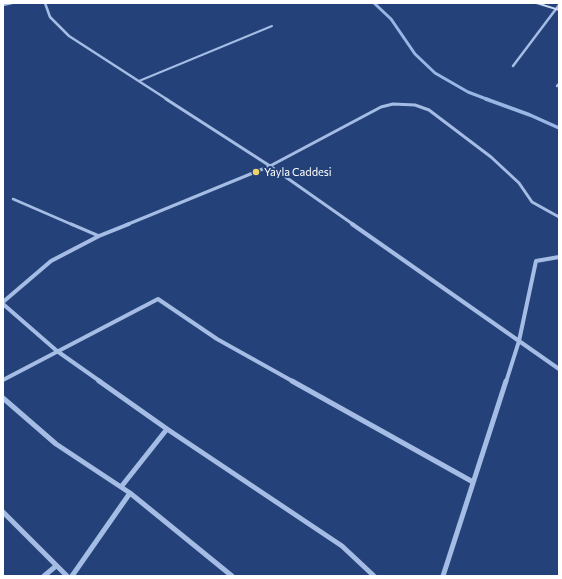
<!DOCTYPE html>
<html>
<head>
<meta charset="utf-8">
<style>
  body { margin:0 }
  #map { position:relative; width:562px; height:579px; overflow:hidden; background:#244279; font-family:Commissioner,sans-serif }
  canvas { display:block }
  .frame { position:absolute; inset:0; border:4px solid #fff; pointer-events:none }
</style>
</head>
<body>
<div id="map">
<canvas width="562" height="579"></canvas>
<div class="frame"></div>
</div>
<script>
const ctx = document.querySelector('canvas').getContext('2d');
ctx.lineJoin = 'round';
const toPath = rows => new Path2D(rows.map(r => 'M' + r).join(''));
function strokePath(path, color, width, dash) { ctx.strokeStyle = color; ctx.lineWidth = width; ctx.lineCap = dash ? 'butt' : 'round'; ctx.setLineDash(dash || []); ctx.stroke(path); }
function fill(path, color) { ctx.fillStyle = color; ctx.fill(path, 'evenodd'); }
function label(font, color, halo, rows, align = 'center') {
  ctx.font = font + ' Commissioner,sans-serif'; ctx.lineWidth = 4; ctx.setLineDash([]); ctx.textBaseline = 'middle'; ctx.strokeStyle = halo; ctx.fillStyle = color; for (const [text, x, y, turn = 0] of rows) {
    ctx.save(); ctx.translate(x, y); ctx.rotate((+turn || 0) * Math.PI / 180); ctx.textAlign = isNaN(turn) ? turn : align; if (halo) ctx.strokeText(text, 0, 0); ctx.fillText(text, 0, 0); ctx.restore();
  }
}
strokePath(toPath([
  [374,3,391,19,415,54,435,73,468,92,489,100]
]), '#9ab6e5', 3);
strokePath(toPath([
  [486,99,530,115,559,128]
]), '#9ab6e5', 3.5);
strokePath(toPath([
  [139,81,272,26]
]), '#a5bde4', 2);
strokePath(toPath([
  [13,199,73,225]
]), '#a5bde4', 2.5);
strokePath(toPath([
  [71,224,99,236]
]), '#a5bde4', 3);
strokePath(toPath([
  [45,3,50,17,69,36,168,100],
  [3,5,12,3],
  [513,66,559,5],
  [557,86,559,84]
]), '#a5bde4', 2.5);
strokePath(toPath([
  [166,99,270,166,354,225],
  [126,225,270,166,381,107,393,104,415,105,429,110,491,157,519,183,532,202,559,217]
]), '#a5bde4', 3);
strokePath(toPath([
  [352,224,559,369],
  [3,302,51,261,99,236,129,224],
  [3,304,57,351,101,382],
  [3,380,158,299,217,339,294,382],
  [506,382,519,341,536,261,559,257]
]), '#a5bde4', 4);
strokePath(toPath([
  [99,381,167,429,342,546,374,576],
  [292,381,473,482],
  [3,398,56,444,130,493,232,576],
  [121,487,167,429],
  [3,512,67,576],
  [44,576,56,566],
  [72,576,130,493],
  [443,576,506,381]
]), '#a5bde4', 5);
fill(toPath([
  [533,3,540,3,559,9,559,11,533,3]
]), '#cedcf4');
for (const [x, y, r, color] of [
  [256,172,4,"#eed369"]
]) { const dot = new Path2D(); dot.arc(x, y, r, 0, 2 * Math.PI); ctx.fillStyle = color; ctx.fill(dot); strokePath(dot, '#244279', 1.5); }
label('11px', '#fff', '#244279', [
  ["Yayla Caddesi",264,172]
], 'left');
</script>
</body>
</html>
